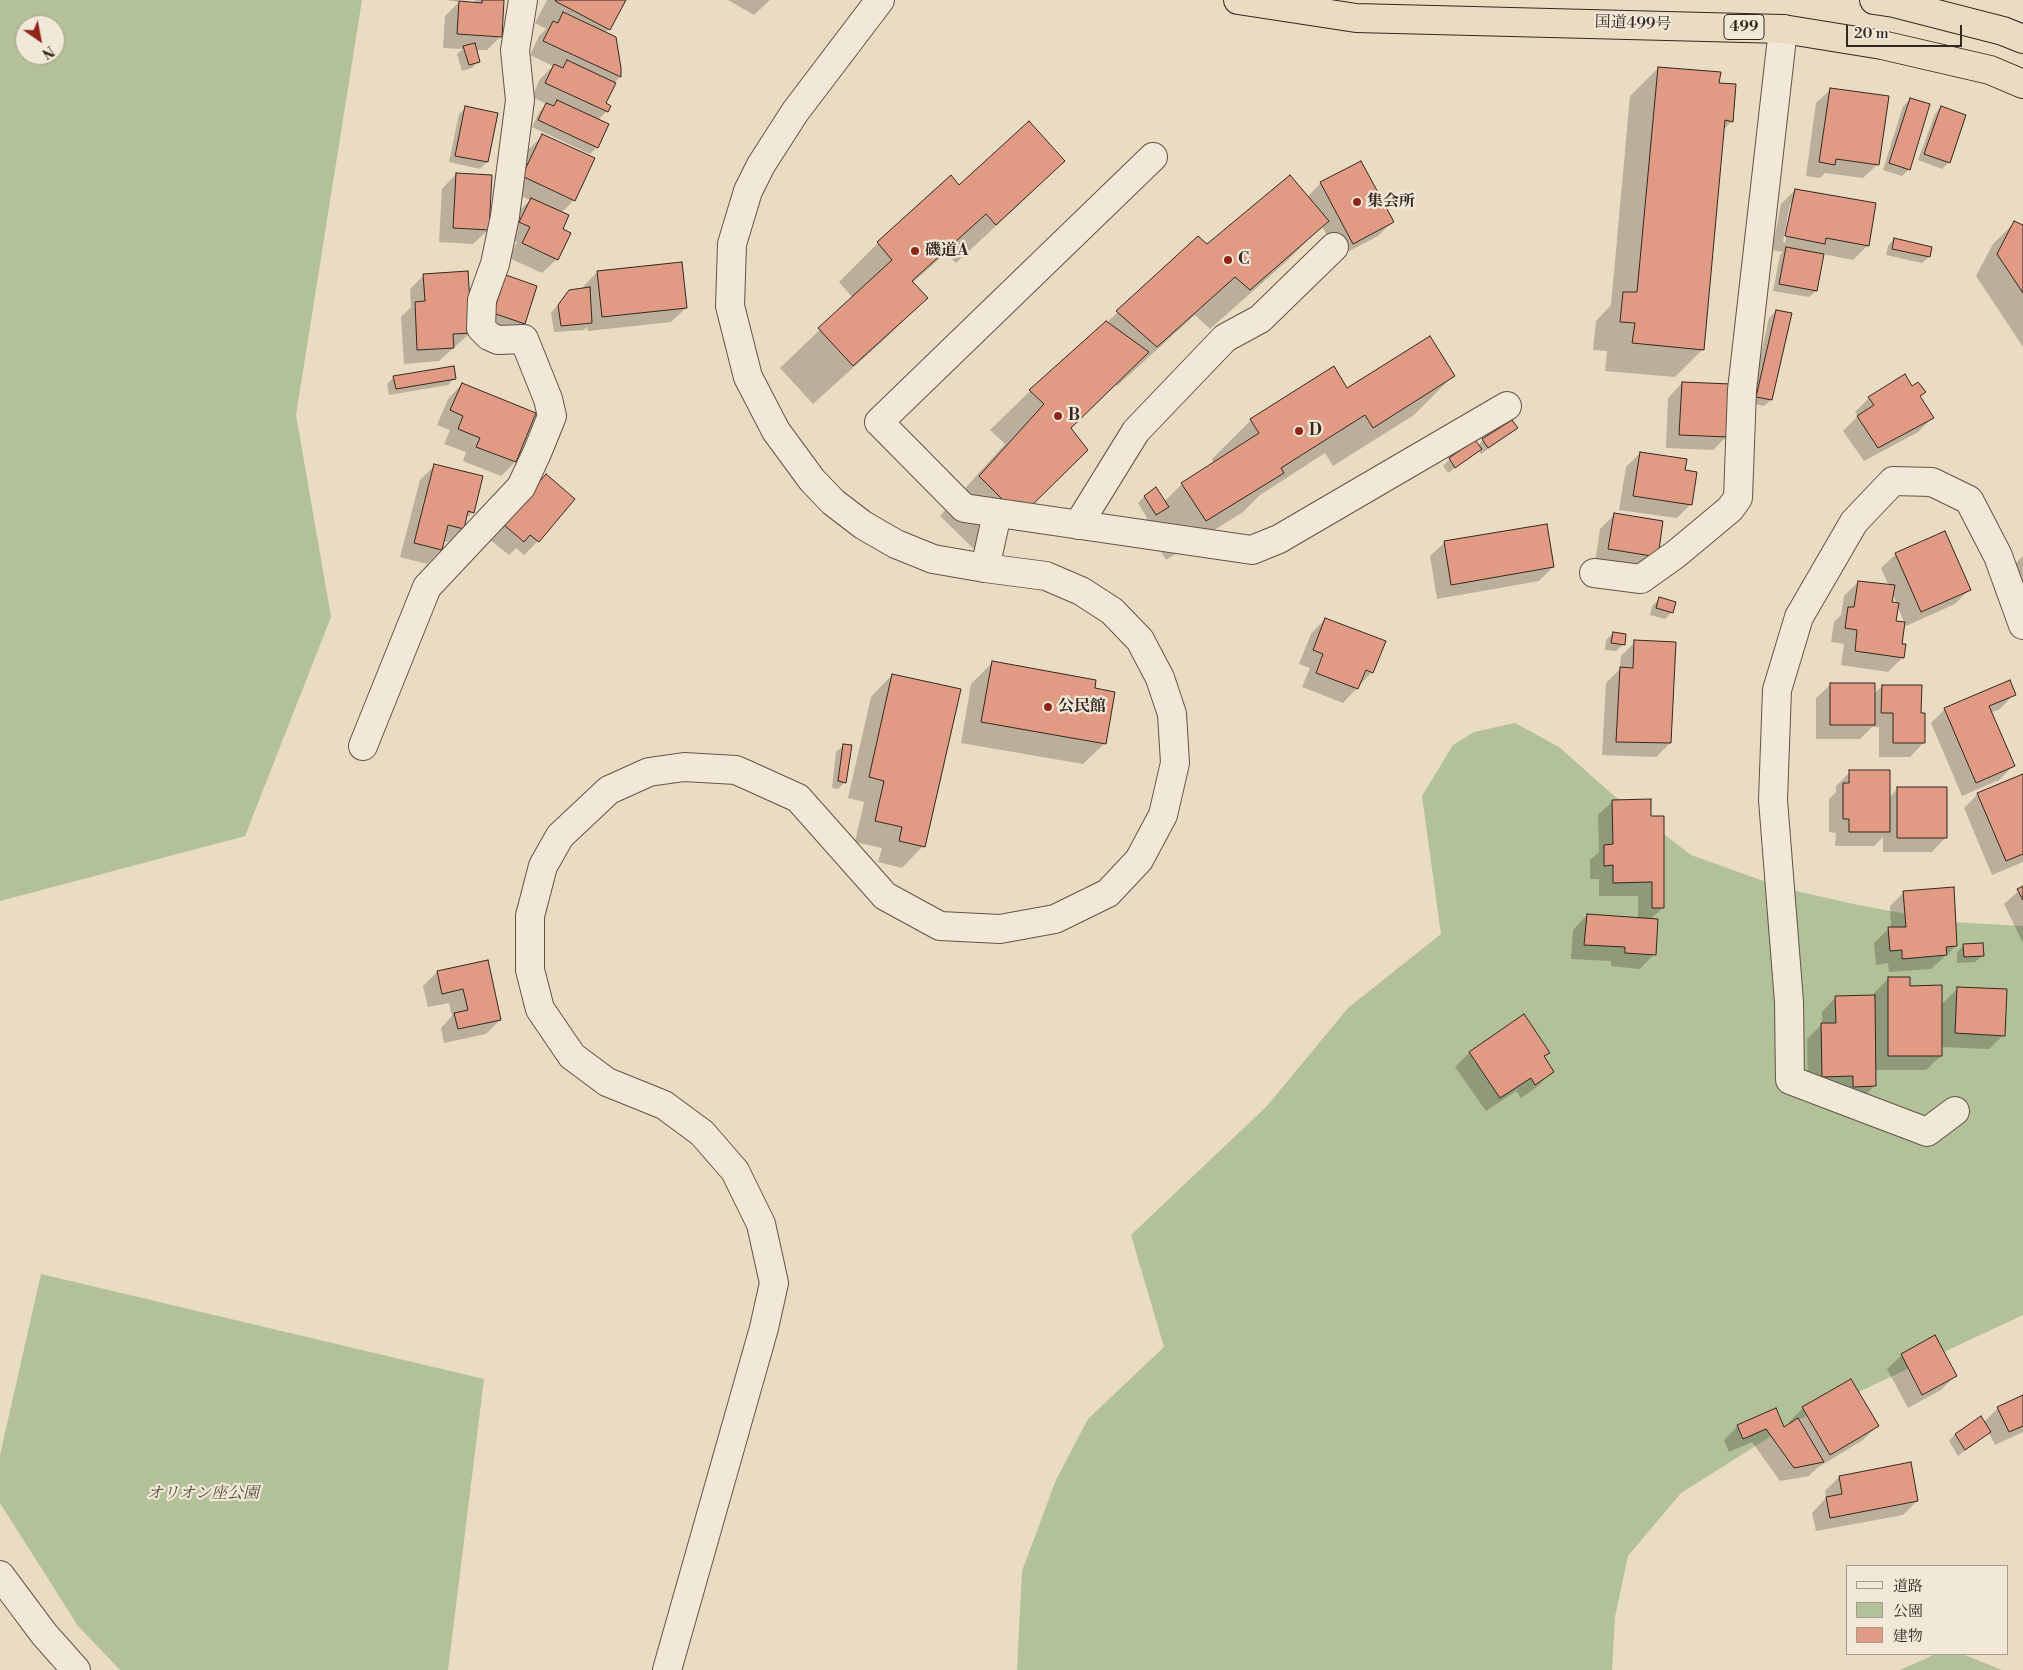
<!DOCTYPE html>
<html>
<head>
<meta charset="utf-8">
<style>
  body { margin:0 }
  #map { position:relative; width:2023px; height:1670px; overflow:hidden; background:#eadbc3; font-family:"Libre Bodoni","Noto Serif JP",serif }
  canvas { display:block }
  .legend { position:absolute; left:1846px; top:1565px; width:162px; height:90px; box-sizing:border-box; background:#f1e8d8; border:1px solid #a59b8e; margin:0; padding:6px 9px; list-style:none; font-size:15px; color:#33271f }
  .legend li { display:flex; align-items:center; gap:10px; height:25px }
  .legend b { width:25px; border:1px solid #a59b8e }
  .north { position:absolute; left:15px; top:15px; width:50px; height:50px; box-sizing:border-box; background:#f1e8d8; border:1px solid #a59b8e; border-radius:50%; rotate:147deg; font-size:14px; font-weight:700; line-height:20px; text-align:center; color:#33271f }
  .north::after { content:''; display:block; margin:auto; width:18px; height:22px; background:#8f2418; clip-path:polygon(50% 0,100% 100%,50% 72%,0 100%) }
  .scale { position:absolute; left:1846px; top:25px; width:116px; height:22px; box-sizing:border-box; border:2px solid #33271f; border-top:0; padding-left:6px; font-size:15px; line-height:18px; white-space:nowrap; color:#33271f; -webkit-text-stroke:4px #f1e8d8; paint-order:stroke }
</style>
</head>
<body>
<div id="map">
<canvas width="2023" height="1670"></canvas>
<ul class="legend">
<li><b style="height:6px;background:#f1e8d8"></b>道路</li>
<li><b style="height:14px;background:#b2c198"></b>公園</li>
<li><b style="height:14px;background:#e19a84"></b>建物</li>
</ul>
<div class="north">N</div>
<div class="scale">20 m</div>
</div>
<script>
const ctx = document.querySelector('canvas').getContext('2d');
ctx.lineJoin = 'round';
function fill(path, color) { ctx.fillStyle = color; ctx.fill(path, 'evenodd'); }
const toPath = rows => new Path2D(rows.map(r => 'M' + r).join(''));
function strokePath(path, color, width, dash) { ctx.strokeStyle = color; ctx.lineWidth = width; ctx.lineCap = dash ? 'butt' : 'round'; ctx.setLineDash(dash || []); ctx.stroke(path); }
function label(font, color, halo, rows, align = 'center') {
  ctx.font = font + ' "Libre Bodoni","Noto Serif JP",serif'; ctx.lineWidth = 4.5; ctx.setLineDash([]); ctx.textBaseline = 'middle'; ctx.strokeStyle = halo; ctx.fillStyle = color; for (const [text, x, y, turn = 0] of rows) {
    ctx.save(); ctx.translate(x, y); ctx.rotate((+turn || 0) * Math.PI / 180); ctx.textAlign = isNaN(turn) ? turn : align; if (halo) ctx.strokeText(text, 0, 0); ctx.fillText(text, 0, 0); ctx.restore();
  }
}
fill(toPath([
  [0,0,362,0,296,415,331,617,245,836,0,901],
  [25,25,55,25,55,55,25,55],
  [1515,723,1559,747,1612,794,1691,855,1783,888,1858,905,1950,922,2023,926,2023,1315,1792,1423,1681,1493,1628,1556,1615,1617,1612,1670,1017,1670,1022,1571,1056,1480,1088,1419,1164,1347,1131,1235,1267,1106,1348,1008,1441,934,1422,796,1453,745,1474,732],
  [41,1274,484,1379,448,1670,120,1670,78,1626,0,1503,0,1455],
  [1936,1654,1962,1654,2002,1670,1900,1670]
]), '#b2c198');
fill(toPath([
  [446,0,460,0,458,2],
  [476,0,503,0,501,36,487,50,476,50,479,61,472,68,462,71,457,54,463,49,443,48,445,16,459,2,473,3],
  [547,0,625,0,605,34,620,68,620,77,614,83,604,104,607,111,598,120,597,147,590,154,532,127,540,111,547,104,532,97,540,79,553,66,530,55,539,36,546,29,535,23],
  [728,0,770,0,754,15],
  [1658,68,1718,84,1732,121,1723,130,1703,349,1675,377,1605,371,1607,351,1593,350,1596,321,1611,305,1630,96],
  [1831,89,1878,164,1863,178,1825,173,1820,178,1806,176,1816,103],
  [1910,100,1909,169,1902,176,1883,170,1903,106],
  [1941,107,1949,162,1942,169,1918,160,1935,114],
  [465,108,487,162,480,169,449,162,459,114],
  [543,135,574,200,561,213,561,229,557,259,542,273,509,258,517,242,506,237,517,213,530,200,509,191,528,150],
  [1063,161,1024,200,956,263,946,253,912,283,926,298,887,337,813,404,780,368,853,298,839,282,878,243,959,187],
  [456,174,488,230,473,244,439,242,442,189],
  [1321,183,1392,222,1378,236,1338,257,1322,226,1288,260,1210,329,1195,315,1117,386,1115,384,1070,428,980,555,940,516,1005,444,990,430,1030,391,1102,327,1198,237,1207,245,1307,197],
  [1795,190,1867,246,1853,260,1823,254,1816,291,1809,297,1773,291,1780,255,1783,252,1772,250,1781,204],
  [1790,204,1793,204,1785,243,1783,242],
  [2014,223,2023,227,2023,347,1976,276,1993,244],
  [1894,239,1929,257,1922,263,1886,255,1888,246],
  [597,272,686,308,671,322,588,331,587,327,584,330,554,332,551,313,570,291,583,289,583,287],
  [424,275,470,333,439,361,404,364,401,317,411,307,410,289],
  [506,277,536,287,523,324,517,330,487,320,499,284],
  [1776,311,1771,400,1764,406,1750,403,1769,318],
  [1453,376,1414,415,1333,466,1325,453,1260,495,1243,512,1166,560,1143,523,1147,518,1138,503,1144,497,1156,489,1164,502,1182,484,1214,463,1212,459,1251,420,1347,390],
  [394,377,455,378,448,385,389,395,387,384],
  [1682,383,1727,436,1713,450,1666,448,1668,398],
  [462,384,534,414,515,462,501,476,463,461,466,452,444,444,450,430,437,425,448,399],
  [1912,387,1924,392,1919,397,1932,418,1918,432,1864,461,1843,431,1858,416,1855,412,1869,398],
  [1516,428,1509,434,1481,454,1479,451,1448,473,1443,466,1450,459,1478,445,1483,440],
  [1640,453,1684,471,1691,504,1677,518,1619,510,1626,467],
  [434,466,473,512,464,520,463,528,448,542,443,541,441,550,427,564,400,557,420,480],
  [546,476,538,541,524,555,516,548,509,555,489,539],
  [1614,515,1656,556,1642,570,1595,563,1600,529],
  [1445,542,1553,567,1539,581,1437,599,1430,556],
  [1896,554,1969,590,1955,604,1906,626,1897,605,1895,622,1903,657,1888,672,1841,665,1844,644,1831,642,1834,622,1841,615,1844,596,1858,582,1889,586,1881,568],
  [1892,593,1897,604,1891,604],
  [2023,556,2023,587,2011,568],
  [1659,599,1672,612,1665,619,1650,615,1652,606],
  [1325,619,1372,672,1343,703,1302,687,1310,668,1299,664,1311,634],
  [1613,633,1623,645,1616,651,1605,650,1606,640],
  [1635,642,1670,743,1656,757,1602,755,1606,683,1620,669,1621,656],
  [992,663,1093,690,1105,743,1083,764,961,743,971,684],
  [892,675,923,846,902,868,878,862,882,848,855,842,864,802,848,798,871,697],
  [1831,684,1874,694,1882,686,1920,714,1924,742,1910,757,1879,757,1879,727,1872,727,1860,739,1816,739,1816,698],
  [2014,694,2000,709,1990,713,2013,766,1999,780,1962,796,1931,723,1945,709],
  [843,746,845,782,838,789,832,788,836,752],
  [1850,772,1889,798,1898,788,1946,837,1932,852,1883,852,1883,837,1874,846,1835,846,1836,833,1829,832,1829,799,1836,792,1836,786],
  [2023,779,2023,862,1992,875,1964,808,1978,794],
  [1613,801,1650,817,1663,907,1651,919,1654,954,1640,969,1611,966,1611,961,1571,959,1573,930,1587,915,1638,919,1638,896,1599,896,1599,879,1590,879,1590,860,1599,852,1598,815],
  [2023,887,2023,943,2004,904],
  [1904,892,1956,946,1931,969,1889,972,1888,963,1876,965,1874,943,1888,929,1891,928,1890,906],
  [1964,945,1982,956,1975,962,1957,963,1957,952],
  [487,961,500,1020,486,1034,444,1043,441,1028,452,1016,449,1003,428,1007,423,986,437,972],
  [1888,979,1908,987,1941,1005,1957,989,2003,1035,1989,1049,1941,1047,1941,1056,1926,1070,1875,1070,1875,1085,1861,1100,1808,1091,1807,1039,1822,1024,1822,1012,1836,997,1874,996,1874,993],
  [1470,1052,1549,1052,1543,1058,1552,1071,1538,1086,1521,1098,1516,1091,1486,1111,1455,1067],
  [1902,1355,1955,1376,1941,1390,1908,1408,1887,1369],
  [2023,1396,2023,1432,1995,1445,1989,1433,1958,1456,1949,1441,1955,1434,1984,1422,1998,1408],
  [1803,1408,1877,1426,1863,1440,1817,1468,1809,1476,1780,1481,1752,1442,1729,1452,1724,1440,1738,1426,1783,1429,1790,1424,1789,1422],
  [1839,1477,1917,1501,1903,1515,1816,1531,1812,1513,1826,1498,1825,1491]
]), '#0003');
const building = toPath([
  [482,0,504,0,502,37,457,34,459,1,482,3,482,0],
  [556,0,626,0,610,30,555,1,556,0],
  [563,12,616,37,621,68,621,77,543,41,553,21,558,23,563,12],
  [475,43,480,62,469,65,463,46,475,43],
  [567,60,616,83,606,103,611,106,608,112,545,83,554,64,563,68,567,60],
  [1658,67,1721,72,1719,83,1736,84,1733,122,1725,120,1704,350,1632,343,1635,323,1620,322,1623,292,1637,292,1658,67],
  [1830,88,1889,96,1879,165,1836,159,1835,165,1819,162,1830,88],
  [1910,98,1930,104,1910,170,1889,163,1910,98],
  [557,100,609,124,598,148,538,120,546,103,554,106,557,100],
  [465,106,498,113,488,162,455,156,465,106],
  [1941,106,1966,115,1950,163,1924,154,1941,106],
  [1029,121,1065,161,996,225,986,214,912,281,928,298,853,366,818,328,892,260,877,242,951,175,959,185,1029,121],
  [542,134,595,158,575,201,522,176,542,134],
  [1361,161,1394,222,1353,244,1320,182,1361,161],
  [456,173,492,175,489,230,453,228,456,173],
  [1290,175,1329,221,1250,290,1235,277,1157,347,1116,311,1198,236,1207,244,1290,175],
  [1795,189,1876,203,1869,246,1826,238,1825,244,1785,236,1795,189],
  [531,198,569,215,563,229,571,233,558,260,522,243,530,227,519,222,531,198],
  [2014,221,2023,225,2023,293,1997,254,2014,221],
  [1894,238,1932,247,1930,257,1892,249,1894,238],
  [1786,247,1824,254,1817,291,1779,284,1786,247],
  [682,262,687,308,602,317,597,271,682,262],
  [468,271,472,333,453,334,454,348,417,350,415,302,425,301,423,274,468,271],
  [506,275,537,286,525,324,493,313,506,275],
  [590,287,592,323,561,326,558,305,569,290,590,287],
  [1776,310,1792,313,1772,400,1756,397,1776,310],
  [1106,321,1149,352,1071,428,1088,450,1020,517,979,476,1044,404,1029,390,1106,321],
  [1430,336,1455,376,1373,428,1365,415,1281,468,1284,473,1206,521,1181,483,1259,433,1250,419,1334,366,1347,388,1430,336],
  [454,366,456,379,396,389,393,376,454,366],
  [1905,374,1912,386,1918,382,1926,392,1920,396,1934,418,1878,448,1857,416,1874,405,1868,397,1905,374],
  [1682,382,1731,384,1728,437,1679,435,1682,382],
  [462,383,536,413,516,462,476,447,480,438,458,429,463,416,450,410,462,383],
  [1512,420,1518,428,1488,448,1482,439,1512,420],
  [1475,440,1482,449,1455,468,1449,458,1475,440],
  [1640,452,1687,459,1685,470,1697,472,1692,505,1633,496,1640,452],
  [434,464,483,476,474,513,468,511,464,529,448,525,442,550,414,543,434,464],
  [546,474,575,499,539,542,530,535,524,542,503,524,546,474],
  [1156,487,1169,507,1156,515,1144,496,1156,487],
  [1614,513,1663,521,1658,557,1608,549,1614,513],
  [1547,524,1554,567,1451,585,1444,541,1547,524],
  [1945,531,1971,590,1921,612,1895,553,1945,531],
  [1858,581,1895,585,1892,602,1899,603,1896,621,1905,622,1902,644,1906,644,1904,658,1855,651,1857,630,1845,628,1848,607,1854,607,1858,581],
  [1659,597,1676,602,1673,613,1656,608,1659,597],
  [1325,618,1386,641,1373,673,1366,670,1358,689,1316,673,1323,654,1313,650,1325,618],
  [1613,632,1626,634,1625,645,1611,643,1613,632],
  [1634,640,1676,642,1671,743,1616,742,1620,667,1633,668,1634,640],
  [992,661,1096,680,1095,688,1115,692,1106,744,981,722,992,661],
  [892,674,961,689,925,847,899,841,902,827,875,821,884,781,869,777,892,674],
  [2010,680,2016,695,1989,706,2015,766,1976,783,1944,708,2010,680],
  [1830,683,1875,683,1875,725,1830,725,1830,683],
  [1882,685,1922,685,1921,713,1925,713,1925,743,1893,743,1893,713,1881,713,1882,685],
  [843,744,852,745,846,783,838,781,843,744],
  [1849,770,1890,770,1890,832,1849,832,1849,819,1843,819,1843,783,1849,783,1849,770],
  [2023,774,2023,854,2006,861,1977,793,2023,774],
  [1897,787,1947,787,1947,838,1897,838,1897,787],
  [1651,799,1651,816,1664,816,1664,908,1652,908,1652,882,1613,883,1613,865,1604,866,1604,845,1613,844,1612,800,1651,799],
  [2023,886,2023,900,2017,889,2023,886],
  [1954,887,1957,946,1946,947,1947,955,1902,959,1902,950,1890,951,1888,927,1906,927,1903,891,1954,887],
  [1587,914,1658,919,1656,955,1625,953,1625,947,1584,945,1587,914],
  [1983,943,1984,956,1964,957,1963,944,1983,943],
  [488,960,501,1020,458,1029,454,1013,468,1010,463,989,442,994,437,971,488,960],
  [1888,977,1910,977,1910,986,1942,985,1942,1056,1888,1056,1888,977],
  [1957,987,2007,989,2005,1036,1955,1033,1957,987],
  [1875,995,1876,1086,1853,1087,1853,1076,1822,1077,1821,1023,1836,1023,1835,996,1875,995],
  [1524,1014,1550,1053,1544,1056,1554,1072,1535,1085,1531,1078,1500,1098,1469,1052,1524,1014],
  [1935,1335,1957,1376,1922,1395,1901,1354,1935,1335],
  [1851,1379,1879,1426,1830,1455,1802,1407,1851,1379],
  [2023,1395,2023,1426,2009,1432,1997,1407,2023,1395],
  [1776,1408,1784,1427,1798,1418,1824,1462,1794,1468,1766,1429,1743,1439,1737,1425,1776,1408],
  [1981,1416,1991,1432,1965,1450,1955,1434,1981,1416],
  [1911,1462,1918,1501,1830,1518,1826,1497,1842,1494,1839,1476,1911,1462]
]);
fill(building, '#e19a84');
strokePath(building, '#33271f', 1);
const minor = toPath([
  [1153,157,879,422,964,508,1252,550,1279,539,1507,406],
  [1078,525,1136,431,1225,338,1260,319,1334,247],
  [985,568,997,514],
  [1594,573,1641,579,1676,554,1730,509,1738,498,1742,390,1783,29],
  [363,746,427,587,521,487,537,453,552,416,548,399,524,339,498,340,489,336,481,328,482,300,495,264,505,216,520,100,515,50,523,0],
  [1955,1111,1927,1132,1790,1080,1789,1002,1773,800,1777,690,1799,617,1854,522,1893,481,1932,482,1969,500,1998,556,2023,625]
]);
const tertiary = toPath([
  [0,1575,44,1634,76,1670],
  [667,1670,764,1328,774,1283,761,1224,735,1171,702,1133,664,1105,607,1082,572,1056,540,1009,530,970,530,916,543,866,560,836,609,790,649,772,684,767,736,770,798,798,885,896,940,926,1000,929,1055,919,1108,893,1139,860,1163,815,1175,763,1172,714,1160,678,1140,640,1112,611,1081,591,1046,576,985,568,933,559,896,544,863,525,833,502,812,480,776,431,748,377,730,306,732,244,748,191,761,165,795,112,880,0]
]);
const trunk = toPath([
  [1238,0,1356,18,1783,29,1882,45,1990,70,2023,84],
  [1874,0,1894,3,2003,31,2023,39]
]);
strokePath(minor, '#615448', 30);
strokePath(tertiary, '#615448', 30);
strokePath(trunk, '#33271f', 30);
strokePath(minor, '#f1e8d8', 28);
strokePath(tertiary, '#f1e8d8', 28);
strokePath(trunk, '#eadbc3', 28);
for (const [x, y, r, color] of [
  [1357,202,5,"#8f2418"],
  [915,251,5,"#8f2418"],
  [1228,260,5,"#8f2418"],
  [1058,416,5,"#8f2418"],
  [1299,431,5,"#8f2418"],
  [1048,707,5,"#8f2418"]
]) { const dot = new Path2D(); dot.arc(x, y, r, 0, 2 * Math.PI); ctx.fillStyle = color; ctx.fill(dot); strokePath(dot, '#f1e8d8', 2); }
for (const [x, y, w] of [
  [1744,27,40]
]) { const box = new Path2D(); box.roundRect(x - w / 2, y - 12.5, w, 25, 4); ctx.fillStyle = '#f1e8d8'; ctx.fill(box); strokePath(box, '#33271f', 1); }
label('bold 15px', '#33271f', null, [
  ["499",1744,27]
]);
label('16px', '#33271f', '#f1e8d8', [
  ["国道499号",1633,24,2]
]);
label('bold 16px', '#33271f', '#f1e8d8', [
  ["集会所",1367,202],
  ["磯道A",925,251],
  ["C",1238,260],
  ["B",1068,416],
  ["D",1309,431],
  ["公民館",1058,707]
], 'left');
label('italic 16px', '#534e3d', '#f1e8d8', [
  ["オリオン座公園",203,1494]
]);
</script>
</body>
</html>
